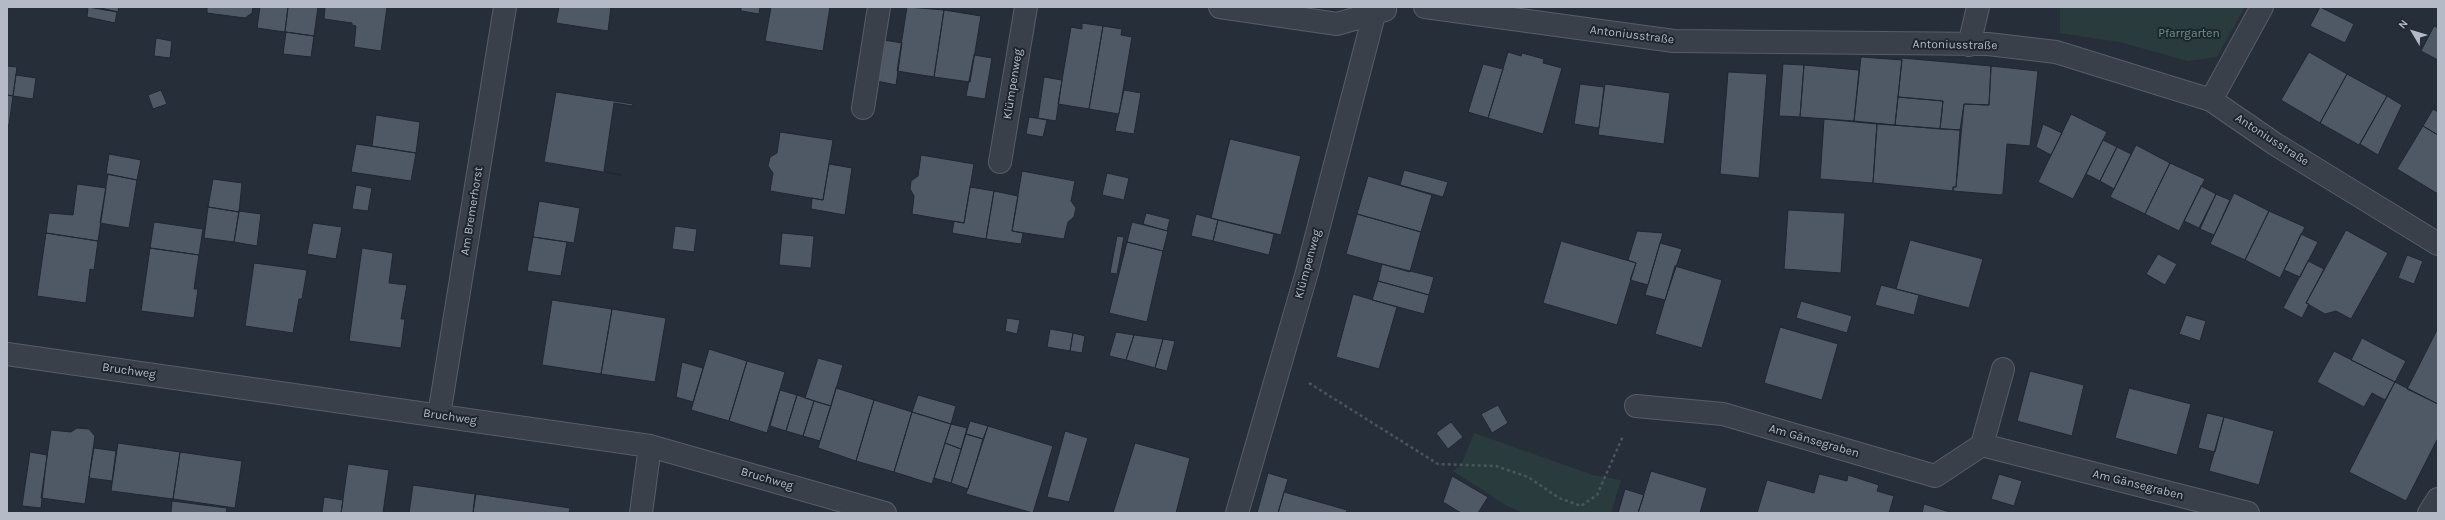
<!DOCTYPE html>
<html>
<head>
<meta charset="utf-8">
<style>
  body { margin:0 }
  #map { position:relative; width:2445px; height:520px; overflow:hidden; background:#262e3a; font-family:Karla,sans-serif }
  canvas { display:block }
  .frame { position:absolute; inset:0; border:8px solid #b5bbc6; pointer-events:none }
  .north { position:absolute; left:2393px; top:12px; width:40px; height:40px; -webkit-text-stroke:3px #1f252f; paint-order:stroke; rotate:308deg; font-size:11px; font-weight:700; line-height:16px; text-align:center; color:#b5bbc6 }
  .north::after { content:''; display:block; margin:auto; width:14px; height:18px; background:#b5bbc6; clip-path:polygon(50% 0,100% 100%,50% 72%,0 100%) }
</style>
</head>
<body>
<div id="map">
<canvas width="2445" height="520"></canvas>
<div class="frame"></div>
<div class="north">N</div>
</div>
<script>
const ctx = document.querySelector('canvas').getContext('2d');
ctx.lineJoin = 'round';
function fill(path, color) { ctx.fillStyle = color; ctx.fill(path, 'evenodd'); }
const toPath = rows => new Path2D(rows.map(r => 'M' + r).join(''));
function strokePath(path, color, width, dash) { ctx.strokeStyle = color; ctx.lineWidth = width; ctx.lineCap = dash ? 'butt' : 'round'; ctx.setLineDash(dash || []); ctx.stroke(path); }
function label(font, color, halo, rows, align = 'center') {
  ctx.font = font + ' Karla,sans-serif'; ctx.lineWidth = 4; ctx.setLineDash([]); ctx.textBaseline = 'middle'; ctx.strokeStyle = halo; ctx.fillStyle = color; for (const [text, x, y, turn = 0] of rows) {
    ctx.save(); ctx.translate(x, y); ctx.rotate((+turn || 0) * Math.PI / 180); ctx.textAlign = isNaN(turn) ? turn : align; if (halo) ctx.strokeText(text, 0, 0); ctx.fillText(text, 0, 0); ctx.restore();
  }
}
fill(toPath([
  [2060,7,2245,7,2217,57,2188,61,2119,42,2060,33],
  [1474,433,1593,475,1621,480,1611,513,1524,513,1507,506,1453,471,1461,465]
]), '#293b3c');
const building = toPath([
  [88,7,117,12,115,23,87,17,88,7],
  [97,7,119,7,118,12,97,7],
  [207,7,253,7,252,13,245,18,207,13,207,7],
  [260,7,288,7,285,32,257,28,260,7],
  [288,7,318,7,314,36,285,32,288,7],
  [325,7,387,7,381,51,354,47,356,26,352,25,352,23,324,19,325,7],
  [559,7,611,7,608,31,556,23,559,7],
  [741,7,760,7,759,14,741,11,741,7],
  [771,7,830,7,823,51,765,41,771,7],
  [907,7,944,10,934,77,897,71,907,7],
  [2320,7,2354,24,2345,43,2310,26,2320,7],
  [944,10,981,16,970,82,934,77,944,10],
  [1082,23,1103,26,1089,109,1058,104,1071,27,1082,29,1082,23],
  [1103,26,1122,29,1121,35,1132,37,1119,114,1089,109,1103,26],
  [2434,26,2438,28,2438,60,2421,51,2434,26],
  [286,32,314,36,311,57,283,54,286,32],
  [156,38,172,41,170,58,154,56,156,38],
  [884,40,902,43,896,85,877,81,884,40],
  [1508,52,1521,56,1522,53,1544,59,1543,63,1562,68,1543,134,1488,118,1508,52],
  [2309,52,2347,74,2320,123,2281,100,2309,52],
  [974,55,992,58,985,99,966,96,974,55],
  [1861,57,1902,60,1895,125,1854,121,1861,57],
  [1902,58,1991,66,1989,105,1964,104,1960,130,1940,129,1943,101,1898,97,1902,58],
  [1483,64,1503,69,1488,118,1468,112,1483,64],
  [1783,64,1804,65,1800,117,1779,116,1783,64],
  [1804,65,1859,70,1854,121,1800,117,1804,65],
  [7,66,17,67,13,96,7,95,7,66],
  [1991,66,2038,71,2030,146,2007,144,2003,193,2001,195,1953,191,1953,187,1956,187,1964,104,1989,105,1991,66],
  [1728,72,1767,74,1759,178,1720,174,1728,72],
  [2347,74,2387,96,2359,145,2320,123,2347,74],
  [16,75,36,78,33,99,13,96,16,75],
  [1044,77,1062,80,1056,121,1038,118,1044,77],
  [1580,84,1604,87,1599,128,1574,124,1580,84],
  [1605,84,1670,93,1664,144,1598,135,1605,84],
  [161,90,167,104,153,109,148,95,161,90],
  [1124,90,1141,93,1134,134,1115,131,1124,90],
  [556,92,633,104,632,106,614,103,604,171,621,175,544,162,556,92],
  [7,95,13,96,9,125,7,125,7,95],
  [2387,96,2402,105,2378,155,2360,144,2387,96],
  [1898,97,1943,101,1940,129,1895,125,1898,97],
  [2433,109,2438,112,2438,135,2423,126,2433,109],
  [2071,114,2107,132,2073,199,2038,182,2071,114],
  [376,115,420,122,416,153,372,146,376,115],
  [1029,117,1047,120,1043,137,1026,134,1029,117],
  [1824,119,1877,124,1873,183,1820,179,1824,119],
  [1877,124,1960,130,1956,187,1953,187,1953,191,1873,183,1877,124],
  [2043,124,2062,133,2051,155,2036,147,2043,124],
  [2423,126,2438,135,2438,194,2397,169,2423,126],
  [780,132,833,140,823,200,770,191,773,173,768,166,770,157,777,153,780,132],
  [1230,139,1301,156,1281,235,1211,218,1230,139],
  [2103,140,2117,147,2100,181,2086,174,2103,140],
  [356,144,416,153,411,181,351,172,356,144],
  [2136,145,2170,163,2145,214,2110,197,2136,145],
  [2117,147,2131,154,2114,189,2100,181,2117,147],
  [109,154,141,160,137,180,106,174,109,154],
  [921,155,974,164,964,223,912,214,914,196,910,189,911,181,918,176,921,155],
  [2170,163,2205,179,2179,231,2145,214,2170,163],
  [829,164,852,168,845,215,811,209,812,198,823,200,829,164],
  [1404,170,1448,182,1443,197,1400,185,1404,170],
  [1022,171,1075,181,1071,201,1076,208,1074,217,1068,222,1064,239,1012,231,1022,171],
  [1107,173,1129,178,1124,200,1102,195,1107,173],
  [108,174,137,180,129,228,100,223,108,174],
  [1368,176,1432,195,1421,232,1357,214,1368,176],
  [213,179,242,183,239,212,208,207,213,179],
  [77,184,106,188,98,241,46,233,49,213,73,215,77,184],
  [356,185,372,188,368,211,352,209,356,185],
  [2201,186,2216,194,2199,228,2184,221,2201,186],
  [970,187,994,191,986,239,952,233,954,221,964,223,970,187],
  [994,191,1018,196,1012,231,1023,233,1021,244,986,239,994,191],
  [2234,193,2269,211,2245,260,2210,244,2234,193],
  [2216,194,2230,200,2214,235,2200,229,2216,194],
  [539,201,580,208,574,243,533,237,539,201],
  [208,207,239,212,234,242,204,238,208,207],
  [1788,210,1845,213,1841,273,1784,269,1788,210],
  [239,211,261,214,257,246,234,242,239,211],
  [2269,211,2305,227,2280,278,2245,260,2269,211],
  [1146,213,1170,219,1167,231,1143,224,1146,213],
  [1196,214,1218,220,1213,241,1191,236,1196,214],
  [1357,214,1421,232,1410,272,1346,254,1357,214],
  [1218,220,1274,234,1269,255,1213,241,1218,220],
  [154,222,203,229,199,255,150,248,154,222],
  [1132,222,1168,231,1163,251,1127,242,1132,222],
  [313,223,342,227,336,259,307,254,313,223],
  [675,226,697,229,694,252,672,249,675,226],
  [2346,230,2388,253,2351,319,2336,311,2325,314,2306,303,2346,230],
  [1637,231,1663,233,1648,285,1630,280,1636,263,1628,260,1637,231],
  [46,233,98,241,94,270,90,269,86,303,37,296,46,233],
  [782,233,814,236,811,268,779,265,782,233],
  [2301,234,2318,242,2300,277,2284,270,2301,234],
  [1117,236,1124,237,1117,274,1110,273,1117,236],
  [533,237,567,242,561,276,527,271,533,237],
  [1910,240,1983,259,1969,308,1896,289,1910,240],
  [1561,241,1636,263,1617,325,1543,303,1561,241],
  [1127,242,1163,251,1147,322,1109,313,1127,242],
  [1660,243,1682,249,1665,300,1645,295,1660,243],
  [150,248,199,255,194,289,198,289,194,318,141,311,150,248],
  [362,248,393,253,389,283,407,285,401,319,405,319,401,348,349,341,362,248],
  [2158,254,2177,264,2165,285,2146,274,2158,254],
  [2407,255,2423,261,2414,284,2398,278,2407,255],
  [2308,261,2324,269,2306,303,2309,304,2302,318,2283,308,2308,261],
  [254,263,307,270,302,299,299,299,293,333,245,326,254,263],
  [1382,264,1434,277,1429,295,1378,281,1382,264],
  [1675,266,1722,280,1702,348,1655,334,1675,266],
  [1378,281,1429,295,1424,314,1372,300,1378,281],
  [1881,285,1919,295,1914,315,1875,305,1881,285],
  [1353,294,1397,307,1379,369,1336,357,1353,294],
  [552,300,612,309,601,374,542,365,552,300],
  [1801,301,1852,316,1847,333,1796,318,1801,301],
  [612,309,666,318,655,382,601,374,612,309],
  [2186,315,2206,321,2200,341,2179,334,2186,315],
  [1007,318,1020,320,1017,334,1005,331,1007,318],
  [1780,327,1838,344,1822,400,1764,383,1780,327],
  [2438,328,2438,404,2407,389,2438,328],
  [1050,329,1073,333,1070,351,1047,347,1050,329],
  [1116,332,1134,335,1126,360,1109,356,1116,332],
  [1073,333,1085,336,1082,353,1070,351,1073,333],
  [1134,335,1163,339,1155,368,1126,360,1134,335],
  [2362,338,2406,361,2395,382,2351,360,2362,338],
  [1163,339,1175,341,1167,371,1155,368,1163,339],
  [709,349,747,361,729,421,691,410,709,349],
  [2334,351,2395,382,2385,400,2372,393,2364,407,2317,382,2334,351],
  [818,358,843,365,831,406,805,398,818,358],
  [747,361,785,372,767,433,729,421,747,361],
  [682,362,703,368,693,402,676,397,682,362],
  [2030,371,2084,385,2072,436,2017,421,2030,371],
  [2395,382,2438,404,2438,438,2406,501,2349,472,2395,382],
  [836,388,874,400,856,461,818,448,836,388],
  [2129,388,2191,404,2177,455,2115,438,2129,388],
  [780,390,797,395,786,431,770,426,780,390],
  [797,395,814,401,803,436,786,431,797,395],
  [918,395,956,406,951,424,912,412,918,395],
  [874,400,912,412,894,472,856,461,874,400],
  [814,401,831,406,820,441,803,436,814,401],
  [1498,405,1508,423,1492,433,1481,414,1498,405],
  [912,412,951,424,932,484,894,472,912,412],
  [2207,413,2224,417,2215,452,2198,448,2207,413],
  [2224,417,2274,431,2259,485,2209,471,2224,417],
  [970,421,988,426,983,439,966,434,970,421],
  [1451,422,1463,437,1448,449,1436,433,1451,422],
  [951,424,967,428,961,449,945,443,951,424],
  [988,426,1053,446,1033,513,966,494,988,426],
  [77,428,89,429,95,436,85,504,41,498,51,430,71,432,77,428],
  [1065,431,1088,438,1069,502,1047,497,1065,431],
  [966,434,983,439,968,489,951,483,966,434],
  [118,443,180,452,173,499,111,491,118,443],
  [945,443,961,449,951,483,934,478,945,443],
  [1135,443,1190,458,1176,513,1113,513,1135,443],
  [94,448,116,451,112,481,89,478,94,448],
  [30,452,47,455,41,508,22,506,30,452],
  [180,452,242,461,235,508,173,499,180,452],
  [348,464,389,470,383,513,341,513,348,464],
  [1651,471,1707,488,1700,513,1638,513,1651,471],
  [1268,473,1288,479,1278,513,1257,513,1268,473],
  [1819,474,1847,481,1848,475,1879,485,1877,491,1894,496,1889,513,1757,513,1767,480,1814,493,1819,474],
  [1999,474,2022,481,2014,506,1991,499,1999,474],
  [1452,476,1488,497,1478,513,1461,513,1443,502,1452,476],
  [413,485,475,494,473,513,409,513,413,485],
  [1625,489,1644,495,1638,513,1618,513,1625,489],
  [1284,492,1347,510,1346,513,1278,513,1284,492],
  [476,494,570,508,569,513,473,513,476,494],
  [324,497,343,500,341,513,322,513,324,497],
  [172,501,227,508,226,513,171,513,172,501],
  [1924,504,1953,513,1922,513,1924,504]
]);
fill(building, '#4f5865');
strokePath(building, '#212731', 1);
const minor = toPath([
  [1220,7,1337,24,1385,10],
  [1425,7,1674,41,1988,44,2056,52,2211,100,2275,144,2438,244],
  [1969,45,1978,7],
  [2211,100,2262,7],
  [863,108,879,7],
  [1000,162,1026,7],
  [7,354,650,446,885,513],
  [1636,406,1723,414,1935,476,1982,445,2248,513],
  [439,415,505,7],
  [1982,445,2003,369],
  [641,513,650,446],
  [1237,513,1307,272,1376,7],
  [2429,513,2438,499]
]);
strokePath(minor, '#585e68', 24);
strokePath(toPath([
  [1309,383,1438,464,1496,466,1528,477,1559,498,1581,506,1597,495,1623,436]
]), '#48575a', 2.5, [3, 3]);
strokePath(minor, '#3a404a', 22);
label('12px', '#6f9478', '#1f252f', [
  ["Pfarrgarten",2189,34]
]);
label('12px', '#b5bbc6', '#1f252f', [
  ["Antoniusstraße",1632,35,7],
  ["Antoniusstraße",1955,45,1],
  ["Klümpenweg",1013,84,-81],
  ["Antoniusstraße",2272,140,33],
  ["Am Bremerhorst",472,211,-81],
  ["Klümpenweg",1308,264,-75],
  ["Bruchweg",129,371,8],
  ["Bruchweg",450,417,8],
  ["Am Gänsegraben",1814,441,16],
  ["Bruchweg",767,479,16],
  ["Am Gänsegraben",2138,485,14]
]);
</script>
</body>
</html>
